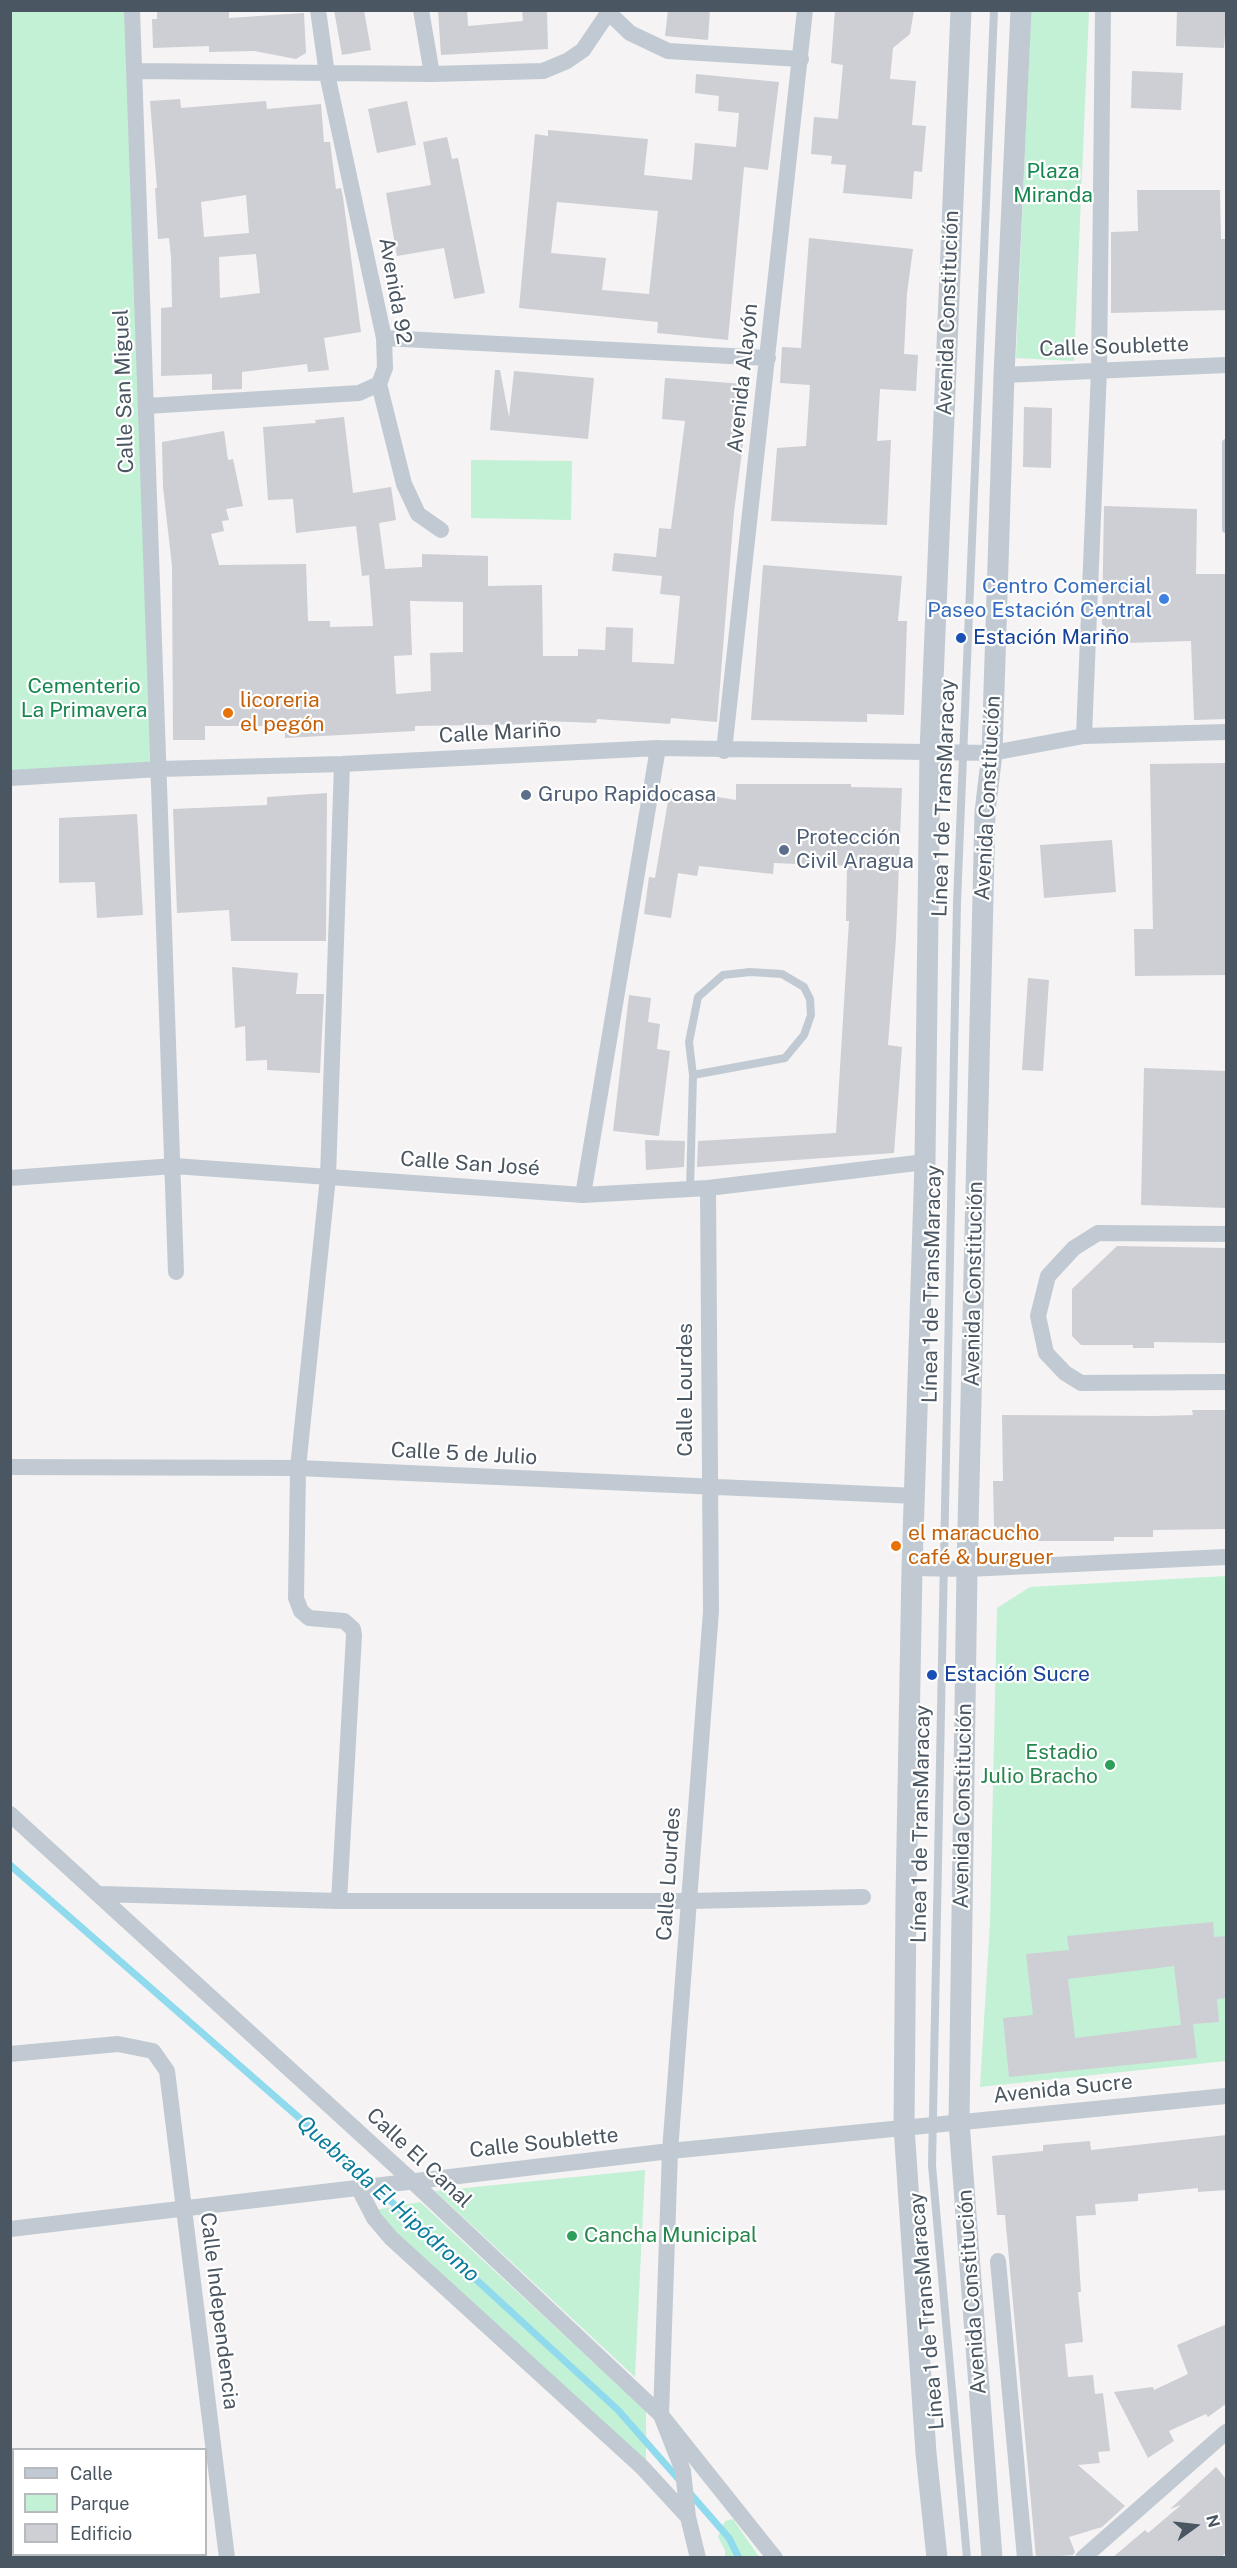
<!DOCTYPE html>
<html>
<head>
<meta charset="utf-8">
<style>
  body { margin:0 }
  #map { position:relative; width:1237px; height:2568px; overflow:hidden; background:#f5f3f3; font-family:"Public Sans",sans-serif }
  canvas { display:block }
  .frame { position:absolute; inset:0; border:12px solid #4a5661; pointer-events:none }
  .legend { position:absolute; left:12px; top:2448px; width:195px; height:108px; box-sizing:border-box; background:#fff; border:2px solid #b7bbc0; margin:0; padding:8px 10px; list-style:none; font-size:18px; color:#4a5661 }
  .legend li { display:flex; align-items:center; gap:12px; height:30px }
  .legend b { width:30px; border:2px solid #b7bbc0 }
  .north { position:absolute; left:1165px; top:2496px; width:60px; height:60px; -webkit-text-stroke:4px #fff; paint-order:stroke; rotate:75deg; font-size:16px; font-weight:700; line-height:24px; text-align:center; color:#4a5661 }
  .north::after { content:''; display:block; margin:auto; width:21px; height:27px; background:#4a5661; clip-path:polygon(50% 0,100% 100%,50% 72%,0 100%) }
</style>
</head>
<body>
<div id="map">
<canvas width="1237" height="2568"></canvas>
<div class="frame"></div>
<ul class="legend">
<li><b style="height:8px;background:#c1cad2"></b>Calle</li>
<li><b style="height:16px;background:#c3f1d5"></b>Parque</li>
<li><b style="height:16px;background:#cdcfd5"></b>Edificio</li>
</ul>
<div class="north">N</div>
</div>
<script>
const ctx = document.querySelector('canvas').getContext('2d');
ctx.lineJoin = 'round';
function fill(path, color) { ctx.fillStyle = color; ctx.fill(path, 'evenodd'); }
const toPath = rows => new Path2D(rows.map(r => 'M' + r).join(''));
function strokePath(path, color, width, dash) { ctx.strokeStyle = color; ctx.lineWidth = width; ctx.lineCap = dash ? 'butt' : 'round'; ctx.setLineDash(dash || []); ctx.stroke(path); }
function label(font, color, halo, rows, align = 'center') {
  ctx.font = font + ' "Public Sans",sans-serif'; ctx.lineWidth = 4.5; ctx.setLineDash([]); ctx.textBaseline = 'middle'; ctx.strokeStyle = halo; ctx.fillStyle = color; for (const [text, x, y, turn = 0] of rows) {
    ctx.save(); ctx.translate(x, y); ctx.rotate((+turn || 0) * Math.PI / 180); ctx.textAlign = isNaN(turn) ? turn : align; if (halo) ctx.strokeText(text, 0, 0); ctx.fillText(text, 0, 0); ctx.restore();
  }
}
fill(toPath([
  [11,11,129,11,160,769,11,778],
  [1031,11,1089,11,1074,361,1016,358],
  [471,460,572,461,571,520,471,518],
  [1226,1576,1226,2061,980,2087,990,1922,997,1608,1030,1587],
  [645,2170,635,2377,435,2191],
  [420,2202,646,2411,646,2463,403,2243,375,2210],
  [733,2519,759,2557,725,2557,725,2550,718,2537,725,2521]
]), '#c3f1d5');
strokePath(toPath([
  [10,1865,320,2136,618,2410,681,2482],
  [688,2491,729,2538,739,2558]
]), '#90daee', 7);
fill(toPath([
  [157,10,229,10,229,18,304,13,306,53,296,59,254,51,209,52,209,46,153,48,152,19,157,19],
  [334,10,364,10,371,50,342,55],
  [438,10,467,10,468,26,523,21,522,10,547,10,548,49,441,55],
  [668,10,710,10,708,40,665,36],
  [835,10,914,10,910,34,893,48,890,79,916,81,912,125,926,126,922,172,914,171,912,199,843,193,846,165,831,164,832,156,811,154,814,117,838,119,843,65,831,63],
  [1177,10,1227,10,1224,48,1176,46],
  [1132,71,1183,73,1181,110,1131,108],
  [696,74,779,82,768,170,744,167,728,340,657,333,658,322,519,308,535,134,548,136,548,130,648,139,644,175,692,180,695,143,736,147,739,113,718,111,719,96,695,93],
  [557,202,658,211,649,294,602,290,606,258,551,253],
  [180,99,181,108,266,101,267,109,321,104,324,142,330,142,336,189,341,188,343,197,361,332,324,338,329,370,308,372,307,364,242,372,242,389,212,390,212,374,161,376,161,308,172,307,171,257,169,238,158,239,155,188,157,188,150,101],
  [246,195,249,233,204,237,201,202],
  [256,254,260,293,220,298,219,257],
  [407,101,416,145,377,153,368,109],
  [447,137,452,159,458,158,485,293,454,299,444,248,397,256,386,193,431,185,423,142],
  [1137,190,1220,190,1221,239,1227,239,1227,310,1111,313,1111,232,1138,231],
  [809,238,913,249,907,293,904,354,918,355,916,391,880,389,877,441,891,440,887,525,771,521,777,448,806,446,810,385,780,383,782,347,801,348],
  [495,370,500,370,509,417,514,371,594,378,588,439,490,430],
  [665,378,744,384,740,444,743,444,734,512,717,722,671,718,670,724,597,719,596,723,544,721,544,724,415,726,415,731,285,738,285,726,205,726,205,740,173,740,172,566,163,487,162,442,224,431,228,460,233,459,243,506,226,509,229,520,222,521,224,531,211,534,219,565,306,564,308,621,330,621,330,627,373,626,369,575,362,576,356,526,296,533,293,499,268,500,263,427,316,423,315,420,344,417,353,493,391,487,396,520,379,523,385,569,422,567,422,554,488,556,488,586,542,585,543,656,578,656,578,649,605,650,606,627,633,628,632,662,674,664,680,596,660,594,662,576,612,571,614,553,656,557,659,528,671,529,685,421,662,419],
  [410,601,463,602,463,652,430,653,431,691,396,694,394,656,412,655],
  [1024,407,1052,408,1051,468,1023,467],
  [1104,506,1197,509,1196,574,1227,574,1227,719,1194,720,1191,641,1126,643,1102,624],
  [763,565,902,576,898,621,907,621,904,715,867,714,867,722,751,720],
  [1227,763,1227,975,1135,976,1134,929,1153,929,1150,764],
  [736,784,851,784,851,787,902,788,896,938,888,1045,902,1047,894,1153,697,1167,698,1141,836,1133,849,921,846,921,847,866,774,863,773,874,699,866,697,876,678,873,671,918,644,914,649,877,655,878,670,789,736,800],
  [327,793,326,941,231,941,229,910,177,913,173,809,267,805,267,797],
  [137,814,143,915,97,918,95,882,59,883,59,818],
  [1112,840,1116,892,1044,898,1040,845],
  [232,967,298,973,296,994,324,994,320,1073,267,1070,267,1060,246,1061,245,1026,235,1028],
  [1028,978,1049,980,1043,1071,1022,1070],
  [629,995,651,998,648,1022,660,1024,657,1049,670,1051,659,1136,613,1131],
  [1144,1068,1227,1071,1227,1208,1141,1205],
  [645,1140,685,1141,684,1167,646,1170],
  [1117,1246,1227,1248,1227,1343,1154,1342,1154,1348,1133,1348,1133,1345,1081,1345,1072,1336,1072,1289],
  [1192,1410,1227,1410,1227,1529,1153,1530,1153,1537,1114,1537,1114,1541,1013,1541,994,1526,993,1481,1003,1481,1002,1415,1154,1416,1193,1415],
  [1213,1922,1214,1937,1227,1936,1227,1998,1217,1999,1219,2022,1193,2024,1197,2058,1009,2077,1003,2018,1033,2015,1026,1954,1069,1950,1067,1936],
  [1174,1966,1181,2025,1075,2038,1068,1979],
  [1227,2135,1227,2190,1198,2192,1198,2188,1138,2194,1138,2201,1095,2204,1096,2215,1076,2216,1081,2292,1078,2292,1083,2342,1065,2344,1068,2377,1093,2375,1095,2394,1103,2393,1110,2451,1098,2452,1100,2463,1078,2465,1125,2506,1102,2527,1069,2537,1075,2552,1073,2555,1036,2558,1005,2215,997,2215,992,2156,1043,2151,1043,2145,1090,2141,1091,2150],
  [1227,2324,1227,2403,1208,2417,1206,2414,1169,2431,1174,2441,1148,2458,1114,2392,1153,2387,1154,2390,1188,2374,1177,2345],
  [1216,2467,1227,2480,1227,2552,1220,2558,1112,2558,1145,2530,1148,2533,1181,2505,1170,2509]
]), '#cdcfd5');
strokePath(toPath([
  [1226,443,1226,529],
  [750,972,782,974,804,987,810,999,811,1015,804,1035,785,1058,693,1075,689,1042,698,997,723,975,750,972],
  [690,1189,693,1075],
  [967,2558,932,2165,957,902,994,10]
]), '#c1cad2', 8);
strokePath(toPath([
  [132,10,176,1272],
  [421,10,432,74],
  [606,10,630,33,668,51,801,59],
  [135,71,432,74,543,71,567,61,583,50,608,13],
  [384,338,768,358],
  [1004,375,1226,365],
  [379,384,404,484,418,514,441,530],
  [147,406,359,393,379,384,385,368,384,338,327,74,318,10],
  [1084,736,1099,370,1103,10],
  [724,751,805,10],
  [10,778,160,769,342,764,658,748,992,753,1084,736,1226,732],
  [10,1178,174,1166,583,1195,708,1188,925,1162],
  [583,1195,658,748],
  [1226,1234,1098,1233,1074,1248,1048,1276,1038,1316,1046,1353,1065,1373,1081,1383,1226,1382],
  [10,1467,298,1468,916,1496],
  [912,1568,967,1569,1226,1557],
  [10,1814,411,2180,661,2415,775,2558],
  [100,1894,339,1901,690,1901,863,1897],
  [339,1901,354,1635,353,1629,344,1621,309,1618,301,1611,296,1598,298,1468,328,1177,342,764],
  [10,2054,118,2044,153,2051,167,2071,227,2558],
  [358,2187,374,2218,391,2238,642,2467,688,2517],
  [10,2229,670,2151,1226,2096],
  [998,2261,1025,2558],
  [698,2558,688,2517,683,2471,661,2415,670,2151,711,1611,708,1188],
  [1083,2558,1226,2432]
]), '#c1cad2', 16);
strokePath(toPath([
  [937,2558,926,2453,904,2127,906,1898,912,1568,925,1162,930,752,961,10],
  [992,2558,959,2122,967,1569,985,812,992,753,1004,375,1021,10]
]), '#c1cad2', 21);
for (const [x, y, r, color] of [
  [1164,599,6,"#3f7fe0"],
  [961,638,6,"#1a4fb4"],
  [228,713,6,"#e8710a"],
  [526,795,6,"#5c6f8a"],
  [784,850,6,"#5c6f8a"],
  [896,1546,6,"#e8710a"],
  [932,1675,6,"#1a4fb4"],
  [1110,1765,6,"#2e9e5b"],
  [572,2236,6,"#2e9e5b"]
]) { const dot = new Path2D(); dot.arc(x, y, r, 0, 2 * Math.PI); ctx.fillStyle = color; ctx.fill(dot); strokePath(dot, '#fff', 2); }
label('21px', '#17864f', '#fff', [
  ["Plaza",1053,172],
  ["Miranda",1053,196],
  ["Cementerio",84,687],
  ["La Primavera",84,711]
]);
label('21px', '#4a5661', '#fff', [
  ["Avenida 92",395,291,80],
  ["Avenida Constitución",948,313,-88],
  ["Calle Soublette",1114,347,-2],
  ["Avenida Alayón",743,378,-84],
  ["Calle San Miguel",124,391,-92],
  ["Calle Mariño",500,733,-3],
  ["Línea 1 de TransMaracay",944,798,-88],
  ["Avenida Constitución",988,798,-87],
  ["Calle San José",470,1164,4],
  ["Línea 1 de TransMaracay",932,1284,-89],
  ["Avenida Constitución",974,1284,-89],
  ["Calle Lourdes",686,1390,-90],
  ["Calle 5 de Julio",464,1454,3],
  ["Avenida Constitución",963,1806,-89],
  ["Línea 1 de TransMaracay",921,1824,-89],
  ["Calle Lourdes",669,1874,-86],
  ["Avenida Sucre",1063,2089,-6],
  ["Calle Soublette",544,2143,-6],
  ["Calle El Canal",419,2158,43],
  ["Avenida Constitución",972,2292,-94],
  ["Calle Independencia",219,2311,83],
  ["Línea 1 de TransMaracay",927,2311,-95]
]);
label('21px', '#366cbe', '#fff', [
  ["Centro Comercial",1152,587],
  ["Paseo Estación Central",1152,611]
], 'right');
label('21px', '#164399', '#fff', [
  ["Estación Mariño",973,638],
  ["Estación Sucre",944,1675]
], 'left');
label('21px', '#c56008', '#fff', [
  ["licoreria",240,701],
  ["el pegón",240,725],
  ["el maracucho",908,1534],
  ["café & burguer",908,1558]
], 'left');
label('21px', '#4e5e75', '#fff', [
  ["Grupo Rapidocasa",538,795],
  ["Protección",796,838],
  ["Civil Aragua",796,862]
], 'left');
label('21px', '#27864d', '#fff', [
  ["Estadio",1098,1753],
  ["Julio Bracho",1098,1777],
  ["Cancha Municipal",584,2236,"left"]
], 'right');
label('italic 22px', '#0c7c9b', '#fff', [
  ["Quebrada El Hipódromo",388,2199,42]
]);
</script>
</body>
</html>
